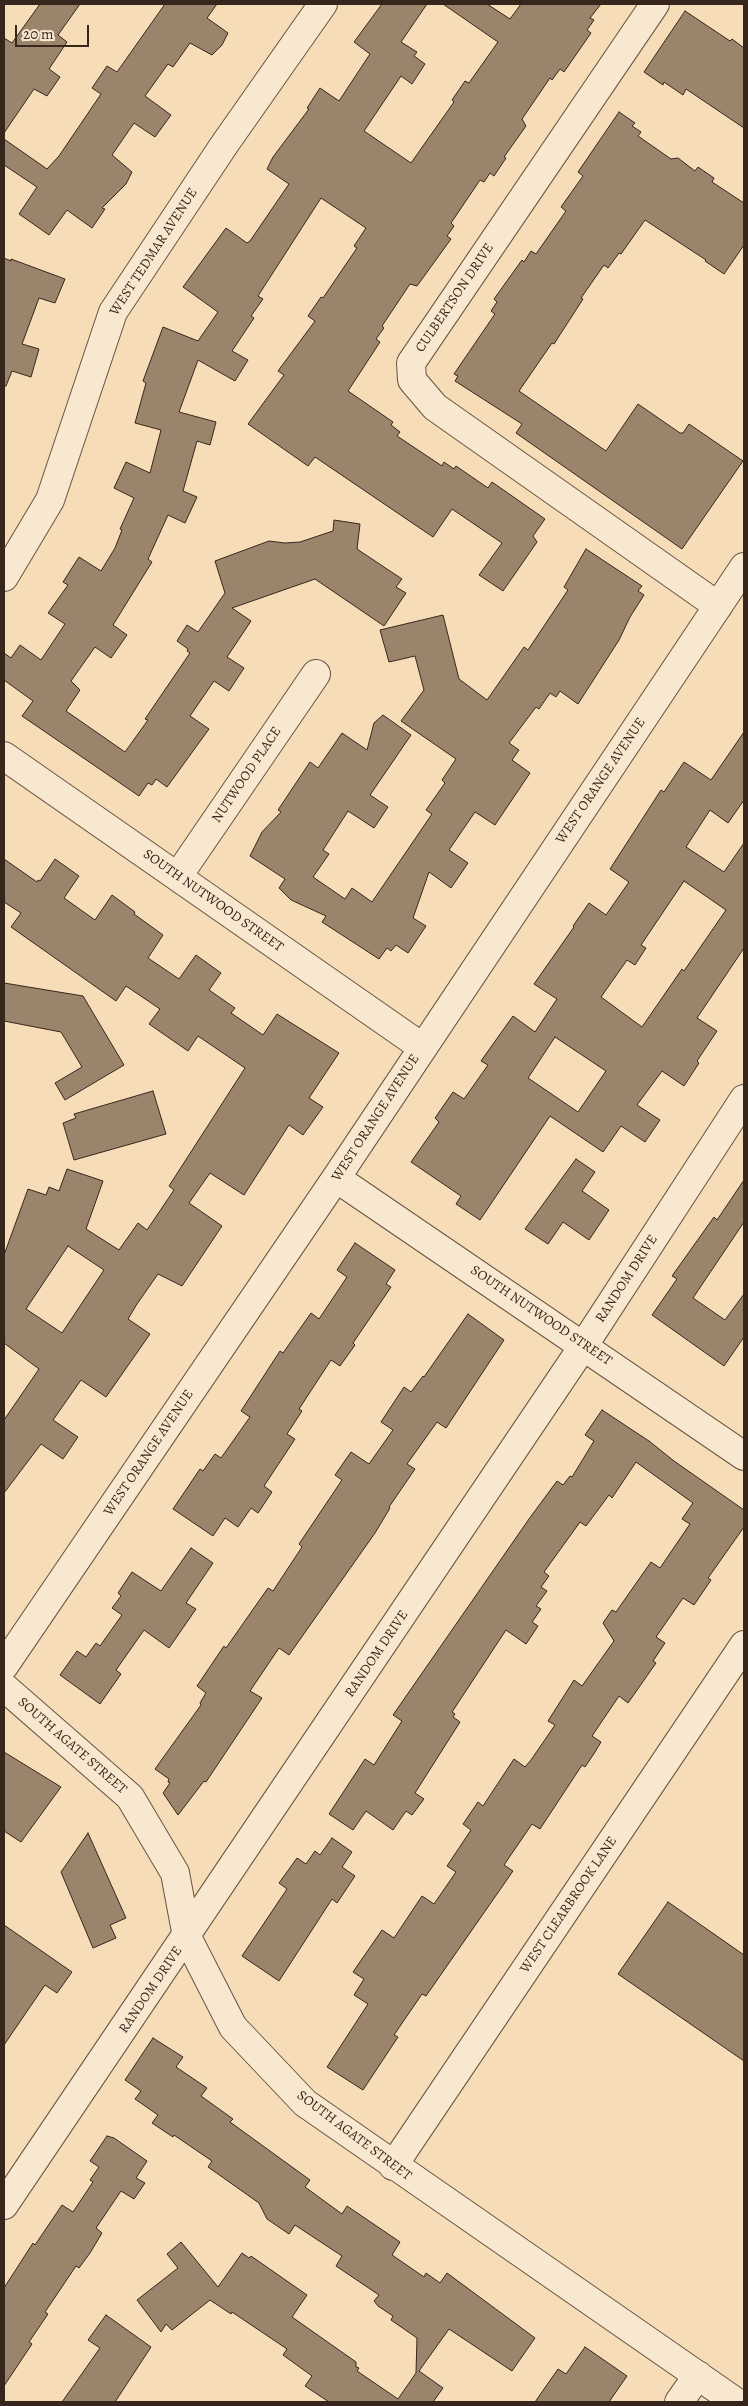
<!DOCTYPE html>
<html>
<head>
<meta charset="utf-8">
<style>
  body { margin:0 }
  #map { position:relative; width:748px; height:2406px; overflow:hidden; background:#f6dcb7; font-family:Alegreya,serif }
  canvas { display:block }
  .frame { position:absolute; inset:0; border:5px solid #37261b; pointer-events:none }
  .scale { position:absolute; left:15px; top:25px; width:74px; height:22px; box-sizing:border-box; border:2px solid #37261b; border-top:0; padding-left:6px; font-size:15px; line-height:18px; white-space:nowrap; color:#37261b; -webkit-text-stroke:4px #f9e8d0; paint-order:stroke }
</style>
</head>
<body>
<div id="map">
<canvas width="748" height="2406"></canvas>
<div class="frame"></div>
<div class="scale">20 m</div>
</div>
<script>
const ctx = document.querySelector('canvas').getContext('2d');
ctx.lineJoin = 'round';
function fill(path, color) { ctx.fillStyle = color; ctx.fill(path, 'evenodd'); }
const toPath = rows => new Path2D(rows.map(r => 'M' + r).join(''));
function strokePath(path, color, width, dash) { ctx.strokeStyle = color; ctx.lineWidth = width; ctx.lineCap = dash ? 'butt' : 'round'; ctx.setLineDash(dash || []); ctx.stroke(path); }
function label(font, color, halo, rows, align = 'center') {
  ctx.font = font + ' Alegreya,serif'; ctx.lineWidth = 4; ctx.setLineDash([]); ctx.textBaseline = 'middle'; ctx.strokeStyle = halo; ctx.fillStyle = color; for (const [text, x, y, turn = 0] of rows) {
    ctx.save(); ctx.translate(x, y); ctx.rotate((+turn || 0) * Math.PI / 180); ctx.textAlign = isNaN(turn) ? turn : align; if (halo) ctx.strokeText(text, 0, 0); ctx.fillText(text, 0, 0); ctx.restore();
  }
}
const building = toPath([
  [40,4,80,4,58,35,67,42,49,69,60,77,47,96,34,89,4,133,4,38,12,43,40,4],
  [165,4,217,4,207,18,228,33,222,45,212,55,190,43,173,67,168,64,145,96,171,115,155,137,134,123,112,155,132,172,126,184,102,208,105,209,92,228,67,210,49,235,19,214,37,187,4,165,4,139,47,169,59,156,101,94,92,88,107,66,117,72,165,4],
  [382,4,427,4,401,42,417,52,414,56,425,64,412,84,401,76,364,131,411,163,454,102,452,100,465,81,469,83,498,42,443,4,487,4,510,19,521,4,601,4,590,18,594,20,587,30,591,33,564,72,560,69,552,80,550,78,522,119,526,126,504,157,506,158,494,176,490,173,484,182,480,180,451,223,454,226,447,236,451,239,417,286,410,284,382,326,384,328,376,339,380,342,348,391,393,422,391,425,400,432,397,436,442,466,444,462,454,469,456,466,488,488,492,482,545,519,533,536,537,542,503,591,479,575,502,543,452,509,433,537,315,457,308,466,248,424,284,375,278,371,315,321,308,316,321,297,323,298,357,248,354,246,366,228,321,198,258,296,263,299,251,316,254,318,232,351,248,360,235,381,198,360,179,412,216,422,210,445,197,441,183,491,197,497,185,523,168,515,148,559,152,562,113,625,127,635,111,658,95,647,71,681,80,690,66,711,125,752,148,720,145,719,190,653,187,651,188,649,177,641,187,625,198,632,225,593,215,561,269,541,285,543,300,542,333,531,334,520,360,524,357,549,402,579,396,587,406,593,384,626,315,579,232,608,251,621,227,657,244,668,229,691,214,681,190,716,209,729,167,787,156,779,152,785,148,783,139,796,22,716,33,701,4,680,4,653,11,658,20,645,41,660,65,624,48,613,68,585,63,582,79,557,101,571,115,548,122,530,120,529,134,498,114,488,126,462,150,473,161,430,135,423,146,383,143,381,163,327,198,341,218,312,183,287,226,228,247,243,250,241,289,184,267,169,273,157,309,109,307,108,320,88,339,101,370,54,354,42,382,4],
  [685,11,730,41,732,39,744,48,744,128,686,89,683,95,664,82,663,85,644,72,685,11],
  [619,112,635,123,632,126,641,132,638,136,671,159,678,158,695,171,698,167,714,178,712,182,744,203,744,245,724,274,705,261,706,260,645,220,621,254,619,253,608,268,604,265,581,298,583,299,554,344,552,343,519,391,606,451,638,404,680,433,683,433,689,424,743,461,682,549,516,433,522,424,455,381,458,376,454,374,495,314,491,311,497,302,494,299,522,260,524,262,531,251,536,254,566,211,561,207,583,176,578,172,619,112],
  [4,258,11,261,11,259,65,279,55,303,39,298,22,344,39,349,31,377,12,371,6,386,4,386,4,258],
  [586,549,642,586,638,591,644,595,630,617,619,640,578,704,560,691,556,697,550,693,539,709,536,707,509,743,519,750,512,760,530,773,495,825,475,812,449,850,468,863,451,888,429,872,413,918,426,926,408,953,396,945,391,951,387,948,379,959,322,922,326,916,291,900,279,888,285,879,250,856,262,832,281,812,278,810,310,762,318,768,342,733,367,750,374,723,383,715,411,735,370,795,388,807,374,828,348,811,323,850,329,854,313,877,345,899,352,888,372,902,432,814,426,810,445,783,442,780,456,759,401,721,424,690,415,656,389,662,380,630,443,615,459,679,487,700,524,647,528,650,568,590,564,587,586,549],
  [744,732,744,800,728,823,710,810,686,847,724,872,744,843,744,948,697,1018,717,1031,697,1061,699,1063,684,1086,662,1071,637,1105,660,1120,645,1142,621,1126,603,1152,550,1116,480,1220,456,1204,461,1196,411,1162,439,1122,435,1118,453,1092,464,1099,488,1065,481,1061,513,1016,535,1032,557,999,534,984,574,927,573,926,589,903,606,915,629,882,610,869,661,790,664,792,684,762,711,780,744,732],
  [684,881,726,910,684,971,682,969,642,1027,601,997,627,960,635,965,646,948,641,945,684,881],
  [555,1037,606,1071,578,1112,528,1078,555,1037],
  [4,859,37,882,38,880,40,881,55,859,79,876,64,898,95,920,112,895,135,912,134,914,163,935,148,958,179,979,196,955,221,973,209,990,235,1008,231,1013,263,1035,277,1014,339,1053,309,1098,323,1107,303,1135,289,1125,244,1195,210,1173,189,1203,222,1226,182,1286,158,1274,137,1304,128,1319,150,1334,106,1397,81,1380,53,1420,78,1437,63,1459,41,1444,4,1493,4,1420,39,1369,4,1343,4,1255,28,1189,46,1195,49,1187,59,1191,67,1169,103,1181,86,1229,119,1250,138,1223,147,1230,174,1190,169,1186,245,1068,198,1036,188,1051,149,1024,160,1009,126,986,116,1001,11,927,21,913,4,902,4,859],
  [68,1246,104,1270,62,1333,26,1309,68,1246],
  [4,983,83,996,124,1065,65,1100,55,1083,82,1067,61,1032,4,1021,4,983],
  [153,1091,166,1134,74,1160,63,1123,76,1118,74,1114,153,1091],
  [576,1159,595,1172,582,1191,609,1210,589,1240,563,1222,548,1244,525,1229,576,1159],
  [744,1180,744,1222,693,1298,725,1320,744,1294,744,1337,724,1366,652,1315,677,1279,672,1276,714,1217,717,1220,744,1180],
  [355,1243,395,1270,386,1284,391,1287,353,1343,355,1345,340,1366,331,1360,299,1409,302,1411,287,1434,295,1439,264,1486,272,1492,258,1513,251,1508,238,1527,225,1518,213,1536,173,1509,200,1469,203,1471,215,1454,221,1458,250,1417,241,1411,280,1351,283,1353,311,1313,319,1319,347,1277,337,1270,355,1243],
  [468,1314,504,1340,446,1428,437,1422,407,1464,415,1469,389,1507,390,1508,375,1533,289,1655,279,1648,250,1691,262,1698,206,1782,204,1781,178,1815,163,1793,170,1783,168,1782,169,1779,155,1769,201,1705,200,1703,206,1693,197,1686,224,1646,226,1648,268,1588,273,1591,302,1547,299,1544,342,1480,335,1475,351,1452,369,1464,393,1430,381,1422,404,1387,411,1392,423,1376,424,1377,468,1314],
  [602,1410,649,1441,674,1461,744,1510,744,1527,708,1578,711,1580,694,1605,683,1598,656,1637,665,1643,653,1661,656,1663,628,1703,619,1696,592,1736,601,1742,595,1752,585,1767,582,1765,540,1829,532,1824,504,1865,513,1871,426,1996,422,1994,394,2035,398,2037,363,2090,327,2067,368,2004,354,1995,364,1979,353,1972,382,1930,394,1938,422,1896,434,1904,456,1872,447,1866,471,1830,463,1824,478,1802,483,1806,514,1759,525,1767,531,1760,555,1725,548,1721,574,1680,582,1686,614,1641,603,1623,612,1610,616,1612,651,1562,660,1568,690,1524,682,1519,693,1503,636,1462,612,1498,609,1495,586,1526,580,1522,544,1572,549,1576,541,1587,547,1591,536,1606,541,1609,532,1622,538,1626,526,1644,506,1630,452,1712,455,1714,453,1717,460,1722,415,1793,424,1799,412,1815,406,1811,393,1830,366,1811,353,1830,329,1814,365,1759,374,1765,402,1721,393,1715,529,1519,557,1481,563,1485,570,1476,572,1477,594,1441,585,1435,602,1410],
  [191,1548,213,1563,186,1603,196,1609,169,1648,144,1630,116,1670,121,1674,100,1704,60,1675,77,1651,86,1657,96,1643,100,1646,122,1615,112,1608,121,1596,118,1593,132,1572,161,1591,191,1548],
  [4,1752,61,1787,21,1842,4,1831,4,1752],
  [88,1833,126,1918,110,1925,116,1938,93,1948,61,1872,88,1833],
  [332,1838,352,1852,342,1867,355,1876,337,1903,332,1899,279,1981,242,1956,287,1889,279,1883,297,1858,306,1864,315,1851,320,1855,332,1838],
  [668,1902,744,1955,744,2061,618,1974,668,1902],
  [4,1925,72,1972,57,1993,45,1985,4,2045,4,1925],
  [153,2038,183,2057,176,2067,207,2088,201,2096,233,2119,230,2122,310,2180,305,2187,342,2214,347,2206,400,2242,392,2255,424,2277,426,2273,440,2283,447,2273,535,2338,512,2371,449,2329,419,2371,443,2388,433,2402,329,2402,305,2386,312,2376,283,2355,287,2349,232,2312,231,2314,210,2300,172,2330,166,2324,161,2332,137,2300,178,2268,167,2254,181,2242,218,2287,242,2253,249,2258,251,2256,307,2295,292,2317,356,2362,356,2367,359,2368,357,2371,398,2399,416,2373,417,2338,391,2320,393,2316,378,2306,374,2301,379,2295,336,2266,342,2256,295,2225,289,2234,267,2219,259,2203,208,2167,212,2161,174,2135,173,2137,152,2123,158,2115,135,2099,141,2091,125,2080,153,2038],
  [107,2136,114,2138,147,2161,136,2178,145,2183,134,2199,121,2191,96,2228,102,2233,90,2253,79,2268,76,2266,45,2312,48,2314,29,2342,32,2344,4,2386,4,2288,33,2243,35,2245,62,2205,73,2212,93,2182,90,2180,99,2167,90,2161,107,2136],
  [106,2315,151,2347,115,2402,62,2402,100,2348,88,2340,106,2315],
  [585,2347,627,2376,609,2402,535,2402,558,2369,566,2374,585,2347]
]);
fill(building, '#9a856c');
strokePath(building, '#37261b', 1);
const minor = toPath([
  [655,4,411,363,412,380,435,407,718,606],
  [4,577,50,500,113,312,224,145,323,4],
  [4,756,422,1047],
  [178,876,316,674],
  [4,1687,130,1797,175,1873,187,1937,233,2027,305,2103,736,2402],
  [393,2166,744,1645],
  [4,2205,584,1345,744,1099],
  [679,2402,698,2375]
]);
const tertiary = toPath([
  [336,1178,744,1456],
  [4,1666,336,1178,744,567]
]);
strokePath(minor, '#675442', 30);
strokePath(tertiary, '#675442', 30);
strokePath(minor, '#f9e8d0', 28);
strokePath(tertiary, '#f9e8d0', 28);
label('14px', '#37261b', '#f9e8d0', [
  ["WEST TEDMAR AVENUE",154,252,-57],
  ["CULBERTSON DRIVE",455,298,-56],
  ["NUTWOOD PLACE",247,775,-56],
  ["WEST ORANGE AVENUE",601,781,-56],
  ["SOUTH NUTWOOD STREET",213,901,35],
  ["WEST ORANGE AVENUE",376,1118,-57],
  ["RANDOM DRIVE",627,1279,-57],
  ["SOUTH NUTWOOD STREET",541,1316,34],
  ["WEST ORANGE AVENUE",149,1453,-56],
  ["RANDOM DRIVE",377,1654,-56],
  ["SOUTH AGATE STREET",72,1746,41],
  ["WEST CLEARBROOK LANE",569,1905,-56],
  ["RANDOM DRIVE",151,1990,-56],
  ["SOUTH AGATE STREET",354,2136,37]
]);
</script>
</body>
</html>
